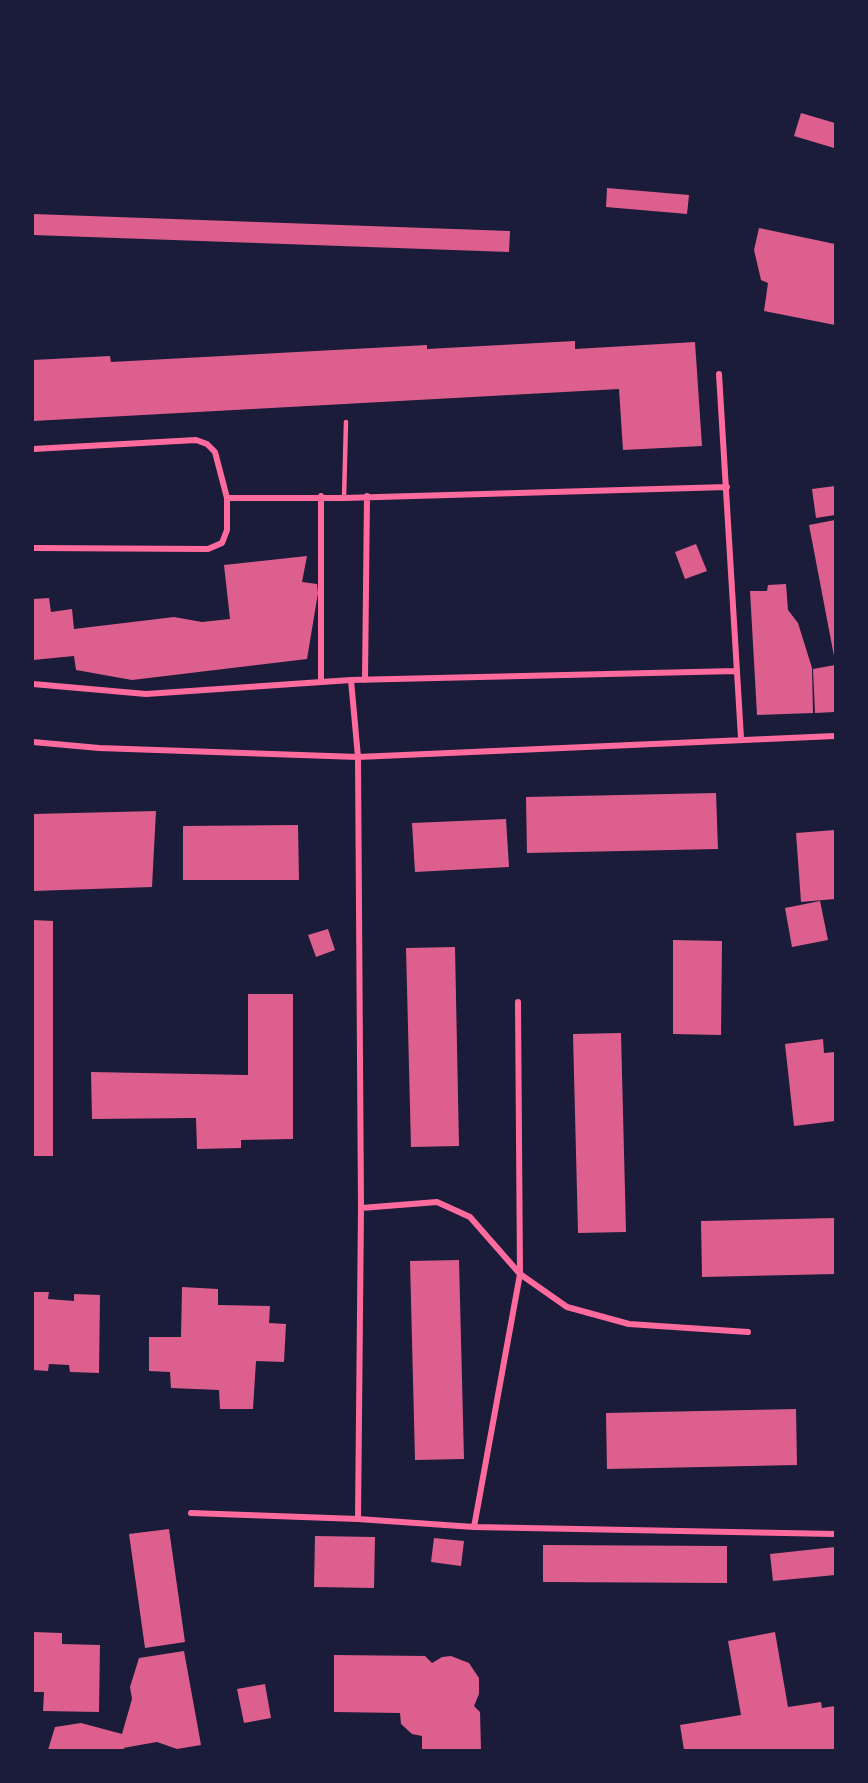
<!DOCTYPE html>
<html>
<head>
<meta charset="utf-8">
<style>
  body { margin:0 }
  #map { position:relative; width:868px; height:1783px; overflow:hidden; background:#1b1b3a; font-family:Lato,sans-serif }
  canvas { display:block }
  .frame { position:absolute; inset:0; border:34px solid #1b1b3a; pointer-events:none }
</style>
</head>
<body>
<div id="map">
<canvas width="868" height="1783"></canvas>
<div class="frame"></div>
</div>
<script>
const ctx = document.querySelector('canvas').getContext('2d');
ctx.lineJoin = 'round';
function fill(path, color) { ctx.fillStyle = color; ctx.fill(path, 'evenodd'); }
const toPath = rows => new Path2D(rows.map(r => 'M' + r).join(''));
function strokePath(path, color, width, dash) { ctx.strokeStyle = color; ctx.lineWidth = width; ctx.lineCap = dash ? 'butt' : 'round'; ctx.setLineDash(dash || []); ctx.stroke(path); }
fill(toPath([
  [801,113,835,123,834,148,794,136],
  [607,188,689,195,687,214,606,207],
  [33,214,510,231,509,252,33,235],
  [759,228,835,244,835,325,764,311,768,283,761,280,754,250],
  [575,341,575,349,695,342,702,446,623,450,619,389,33,421,33,360,110,356,111,362,427,345,427,349],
  [835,486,835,515,816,518,812,489],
  [835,520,835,656,834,656,809,525],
  [696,544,707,571,685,579,675,552],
  [307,556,302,582,317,584,318,593,307,659,132,680,76,670,74,656,33,660,33,599,49,598,51,612,72,609,74,629,174,617,202,622,230,619,224,565],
  [786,584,788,610,798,623,812,668,813,713,757,715,750,591,767,591,768,585],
  [835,665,835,712,815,713,813,669],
  [716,793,718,849,527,853,526,797],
  [156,811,152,887,33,891,33,814],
  [506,819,509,867,415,872,412,823],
  [298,825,299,880,183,880,183,826],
  [835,830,835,899,801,902,796,833],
  [820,901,828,940,792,947,785,908],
  [33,920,53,921,53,1156,33,1156],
  [328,929,335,950,316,957,308,935],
  [673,940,722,941,721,1035,673,1034],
  [455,947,459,1146,411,1147,406,948],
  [248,994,293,994,293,1139,241,1140,241,1148,197,1149,196,1118,92,1119,91,1072,248,1075],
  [621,1033,626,1232,578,1233,573,1034],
  [823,1039,824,1053,835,1052,835,1121,794,1126,785,1044],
  [835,1218,835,1274,702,1277,701,1221],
  [459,1260,464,1459,415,1460,410,1261],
  [182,1287,218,1289,218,1305,270,1306,269,1323,286,1324,284,1362,256,1361,253,1409,220,1409,219,1390,171,1388,170,1372,149,1371,149,1337,181,1337],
  [33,1292,49,1292,48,1299,74,1301,74,1294,100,1295,99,1373,70,1372,69,1365,49,1364,48,1371,33,1370],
  [796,1409,797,1465,607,1469,606,1413],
  [169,1529,185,1642,145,1648,129,1534],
  [315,1536,375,1537,374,1588,314,1587],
  [434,1538,464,1541,461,1566,431,1562],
  [543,1545,727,1546,727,1583,543,1582],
  [835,1547,835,1575,773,1581,770,1554],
  [34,1632,62,1633,62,1644,100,1645,99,1712,43,1711,44,1692,33,1692],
  [775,1632,788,1707,821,1702,822,1708,835,1706,835,1749,684,1750,680,1725,741,1715,728,1641],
  [184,1651,201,1745,177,1749,157,1742,123,1748,127,1750,48,1750,55,1727,81,1723,122,1734,132,1699,130,1687,139,1658],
  [334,1655,425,1656,432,1663,442,1657,451,1656,469,1663,479,1678,479,1694,474,1706,480,1712,481,1750,422,1750,422,1736,412,1734,401,1724,400,1713,334,1712],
  [265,1684,271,1718,244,1723,237,1689]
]), '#dd5f8e');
strokePath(toPath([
  [344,498,346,422]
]), '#ff6b9d', 4.5);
strokePath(toPath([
  [719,374,741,738],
  [33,449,196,440,207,444,215,452,227,498,227,530,222,543,208,549,33,548],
  [321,496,321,681],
  [227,498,344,498,727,487],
  [351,680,358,757,361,1208,358,1519],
  [365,680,367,496],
  [33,684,146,694,351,680,736,671],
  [33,742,99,748,358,757,835,736],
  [361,1208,437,1202,470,1217,520,1274,567,1307,629,1324,748,1332],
  [191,1513,358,1519,474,1527,835,1534],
  [474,1527,520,1274,518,1002]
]), '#ff6b9d', 6);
</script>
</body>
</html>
